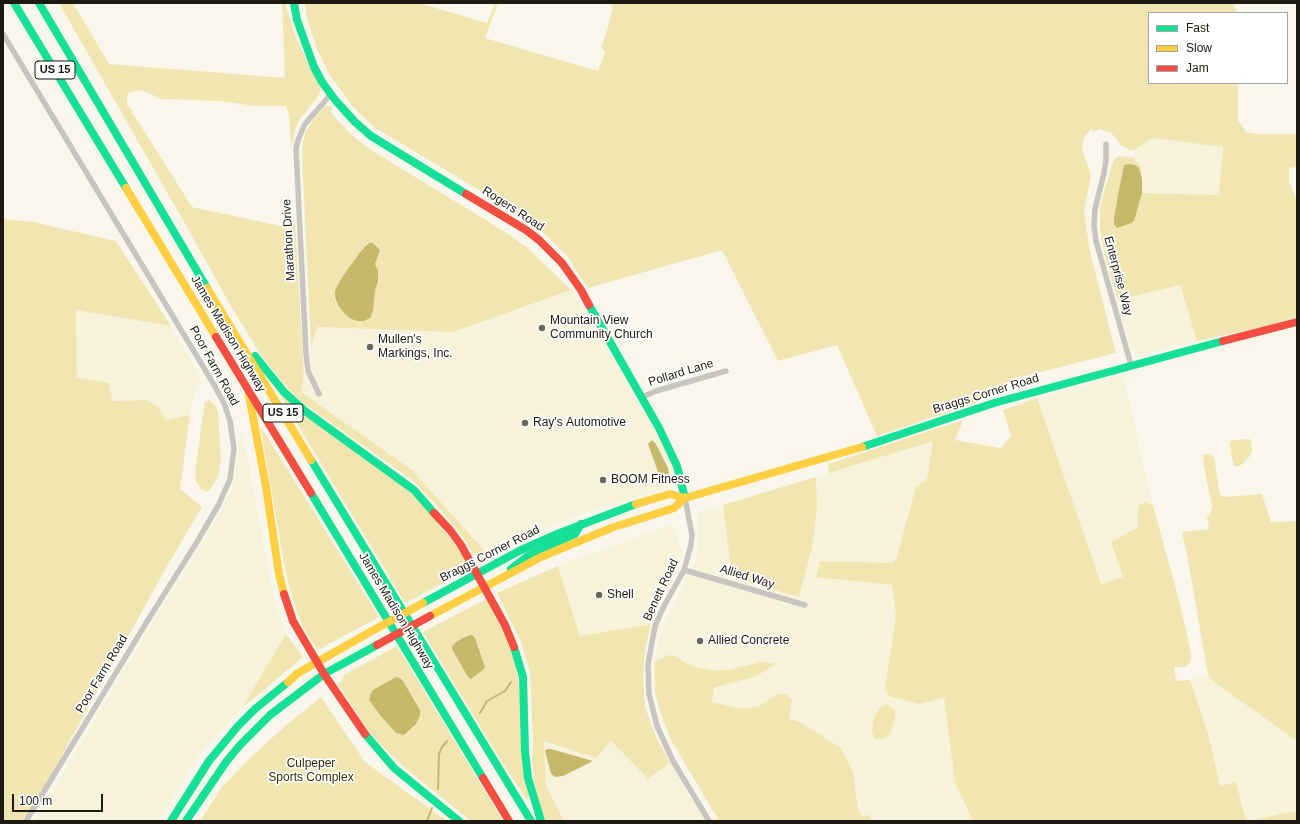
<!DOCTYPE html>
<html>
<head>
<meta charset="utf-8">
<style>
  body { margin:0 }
  #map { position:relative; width:1300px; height:824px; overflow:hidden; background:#f9f7eb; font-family:Helvetica,sans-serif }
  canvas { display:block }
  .frame { position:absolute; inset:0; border:4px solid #1b1910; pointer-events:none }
  .legend { position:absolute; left:1148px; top:12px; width:140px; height:72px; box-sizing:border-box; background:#fff; border:1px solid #a4a39f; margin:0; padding:5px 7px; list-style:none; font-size:12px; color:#1b1910 }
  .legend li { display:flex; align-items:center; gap:8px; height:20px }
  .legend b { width:20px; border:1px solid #a4a39f }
  .scale { position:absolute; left:12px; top:794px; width:91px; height:18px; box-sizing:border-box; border:2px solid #1b1910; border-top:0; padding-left:5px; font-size:12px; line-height:14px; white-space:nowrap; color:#1b1910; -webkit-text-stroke:3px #fff; paint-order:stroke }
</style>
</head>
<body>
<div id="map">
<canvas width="1300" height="824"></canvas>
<div class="frame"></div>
<ul class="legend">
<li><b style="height:5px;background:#16e098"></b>Fast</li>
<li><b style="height:5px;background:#ffcf43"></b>Slow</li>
<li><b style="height:5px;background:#f24e42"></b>Jam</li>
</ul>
<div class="scale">100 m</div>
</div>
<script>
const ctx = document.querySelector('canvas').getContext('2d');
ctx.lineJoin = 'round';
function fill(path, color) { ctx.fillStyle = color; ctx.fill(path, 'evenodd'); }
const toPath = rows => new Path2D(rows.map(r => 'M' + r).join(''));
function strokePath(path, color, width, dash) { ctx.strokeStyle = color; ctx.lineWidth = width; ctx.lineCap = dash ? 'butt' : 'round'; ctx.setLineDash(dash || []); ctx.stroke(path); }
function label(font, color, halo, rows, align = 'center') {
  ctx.font = font + ' Helvetica,sans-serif'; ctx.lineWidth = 3.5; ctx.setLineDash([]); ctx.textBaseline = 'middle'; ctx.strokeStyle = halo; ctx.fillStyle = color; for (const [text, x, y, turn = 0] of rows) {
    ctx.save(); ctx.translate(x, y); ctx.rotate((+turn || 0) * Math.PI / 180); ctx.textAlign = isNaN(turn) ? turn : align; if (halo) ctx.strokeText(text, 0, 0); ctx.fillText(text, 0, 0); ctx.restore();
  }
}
fill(toPath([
  [1152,138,1223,147,1220,195,1142,193,1141,166,1134,160,1135,150],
  [1180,285,1197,341,1141,355,1135,353,1131,349,1118,300],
  [571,290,603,341,668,455,674,468,675,476,675,481,672,486,666,489,595,510,564,521,541,531,490,557,412,470,300,392,316,327,453,332],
  [76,310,171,326,202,379,195,392,190,415,166,420,159,408,148,400,113,401,109,383,77,378],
  [1123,375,1153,506,1146,502,1138,527,1118,563,1123,577,1101,585,1037,398],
  [242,429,273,593,286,634,242,708,198,757,158,821,35,821,126,666,221,511,230,492,236,469],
  [933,441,919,704,944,698,955,782,973,821,870,821,871,815,862,816,858,809,853,772,798,721,655,691,654,662,663,626,680,591,695,561,699,538,698,513],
  [673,524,683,553,673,579,651,624,580,636,558,566],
  [1208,675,1214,682,1297,741,1297,811,1251,821,1246,821,1236,782,1220,786,1209,737,1190,680],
  [544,741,596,758,611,741,648,779,670,762,705,821,564,821,546,787]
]), '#f7f3da');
fill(toPath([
  [59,3,73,3,109,64,285,78,282,3,285,3,296,38,321,89,319,95,300,119,296,127,291,149,289,115,286,106,256,106,220,101,160,99,149,93,139,90,129,93,127,98,127,104,192,207,290,228,295,222,304,376,301,392,412,470,490,557,481,558,474,555,462,536,433,501,412,480,303,403,290,391,262,357,232,308,188,229],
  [305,3,419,3,487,23,495,3,498,3,485,38,598,71,605,52,601,47,608,28,613,3,1233,3,1237,13,1149,13,1149,83,1238,83,1238,120,1246,132,1258,134,1297,134,1297,167,1289,168,1289,181,1297,201,1297,317,1271,325,1197,341,1180,285,1118,300,1107,264,1101,237,1100,226,1100,209,1103,195,1114,159,1120,156,1135,158,1134,160,1141,166,1142,193,1219,195,1223,147,1152,138,1135,150,1130,150,1120,145,1116,138,1111,133,1100,129,1093,132,1092,128,1085,136,1083,141,1082,149,1091,175,1084,211,1090,252,1116,353,1013,379,976,403,877,436,837,345,778,361,722,250,588,288,567,256,545,234,521,215,375,128,353,107,329,74,317,49,307,18],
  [330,106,332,108,331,113,353,136,371,150,507,233,530,250,571,290,453,332,317,327,311,347,302,154,303,142,306,132,312,121,324,107],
  [3,219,33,222,116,241,171,326,76,310,77,378,109,383,113,401,147,400,159,408,166,420,190,415,180,489,202,507,169,563,25,821,3,821],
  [277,390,416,497,426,508,459,549,467,565,463,567,459,575,405,603],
  [1037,398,1101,584,1123,577,1111,542,1138,527,1138,506,1146,502,1153,506,1179,600,1191,653,1191,660,1190,663,1185,667,1174,667,1176,681,1190,680,1209,737,1220,786,1236,782,1246,821,973,821,955,782,944,698,919,704,889,696,885,689,896,616,892,585,816,577,820,561,892,563,896,560,916,487,927,479,933,441,829,473,828,464,963,420,955,440,1001,448,1011,436,1003,410],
  [209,400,216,406,218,412,221,459,219,473,214,484,209,491,205,491,201,489,196,481,195,473,204,407,205,402],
  [260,425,379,617,318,650,305,631,297,613,289,585,284,563],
  [1250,439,1251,442,1252,450,1250,456,1240,466,1234,466,1231,454,1230,442,1234,440],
  [1204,454,1210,454,1214,458,1220,495,1227,497,1262,494,1271,522,1297,521,1297,741,1214,682,1208,675,1188,560,1182,532,1209,529,1207,517,1210,515,1212,506,1203,462],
  [816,477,817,508,812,548,799,596,795,596,732,577,723,505],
  [558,566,580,636,651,624,645,651,643,679,645,707,656,737,670,762,648,779,611,741,596,758,544,741,546,786,564,821,545,821,536,794,532,761,533,740,530,672,521,642,497,593],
  [486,599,505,633,512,653,518,677,529,797,527,800,498,756,423,632],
  [286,634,303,657,242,708],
  [397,646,503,821,471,821,404,767,383,747,367,729,340,688,337,683,341,683,344,675],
  [669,655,676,656,686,663,696,667,715,671,728,670,762,662,776,664,755,677,734,682,714,688,712,702,742,709,759,706,778,694,785,694,792,699,789,719,798,721,841,748,853,772,858,809,862,816,871,815,870,821,719,821,671,740,660,712,655,691,654,662],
  [321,697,365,762,447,821,200,821,222,787,249,759,285,726],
  [887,704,894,709,896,716,892,728,888,737,881,739,875,739,872,731,873,722,876,713,881,707],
  [1297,811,1297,821,1251,821,1281,814]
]), '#f1e6b1');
fill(toPath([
  [1130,164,1135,165,1139,168,1142,179,1142,193,1134,221,1131,223,1117,228,1114,224,1114,219,1118,195,1124,165],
  [369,243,373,243,380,250,375,264,378,271,378,281,375,291,373,311,370,318,364,321,358,321,351,319,345,314,338,305,335,297,335,290,343,276,361,251],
  [652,440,656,444,668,468,669,474,666,481,659,482,657,469,648,444],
  [472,635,475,638,485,667,484,669,471,679,468,677,452,649,452,646,456,642,467,636],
  [396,677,400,678,403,681,420,710,420,715,416,724,404,735,396,733,380,715,369,700,371,693,373,690],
  [547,749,551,749,593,761,563,776,555,777,551,774,550,770,545,751]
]), '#c7b96c');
strokePath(toPath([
  [480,713,487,701,505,691,511,682],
  [438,789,439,754,442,747,447,741],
  [427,821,432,808]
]), '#c7b96c', 2);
strokePath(toPath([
  [3,34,210,378,224,403,230,421,234,449,230,479,219,504,197,542,148,620,26,821],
  [1106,144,1106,160,1104,173,1095,209,1094,226,1096,241,1131,365],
  [319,394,308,371,306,354,296,148,298,140,305,124,331,94],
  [642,397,656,391,726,371],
  [685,498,692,535,691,545,684,570,664,606,655,626,648,664,649,694,657,726,673,761,709,821],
  [684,570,805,605]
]), '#c6c5c0', 5.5);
strokePath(toPath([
  [14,3,126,188],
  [39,3,207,288],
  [294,3,297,20,314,67,322,82,336,101,355,122,371,136,466,194],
  [589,305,659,428,677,466,685,498],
  [255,356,284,392,305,411,414,490,434,513],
  [862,447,994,403,1223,341],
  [311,460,531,821],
  [311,493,483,778],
  [511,569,528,556,575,534,581,524],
  [423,603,519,551,557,534,636,504],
  [514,647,523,677,525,751,528,778,541,821],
  [365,734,394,768,459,821],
  [171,821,209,761,238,726,255,709,288,682],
  [186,821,226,762,240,745,270,715,324,674,377,645]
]), '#16e098', 8);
strokePath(toPath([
  [126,188,216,337],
  [207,288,311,460],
  [249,395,266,487,279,574,284,594],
  [636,504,670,494,685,498,862,447],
  [430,616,541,557,611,528,674,508,685,498],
  [288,682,298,673,370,632]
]), '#ffcf43', 8);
strokePath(toPath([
  [466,194,526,230,539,240,562,263,581,290,589,305],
  [216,337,311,493],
  [1223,341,1297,322],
  [434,513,450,530,461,545,505,625,514,647],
  [284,594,293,621,324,674,365,734],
  [483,778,509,821]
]), '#f24e42', 8);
strokePath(toPath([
  [370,632,423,603]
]), '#ffcf43', 8);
strokePath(toPath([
  [377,645,430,616]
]), '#f24e42', 8);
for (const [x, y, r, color] of [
  [542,328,4,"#69675d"],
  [370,347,4,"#69675d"],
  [525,423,4,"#69675d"],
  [603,480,4,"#69675d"],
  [599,595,4,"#69675d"],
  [700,641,4,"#69675d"]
]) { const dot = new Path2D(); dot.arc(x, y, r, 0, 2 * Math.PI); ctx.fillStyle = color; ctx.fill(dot); strokePath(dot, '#fff', 1.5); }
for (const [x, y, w] of [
  [55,70,40],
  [283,413,40]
]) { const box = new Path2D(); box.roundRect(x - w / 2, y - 9, w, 18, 3); ctx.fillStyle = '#fff'; ctx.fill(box); strokePath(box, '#1b1910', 1); }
label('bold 11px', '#1b1910', null, [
  ["US 15",55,70],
  ["US 15",283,413]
]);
label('12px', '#1b1910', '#fff', [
  ["Rogers Road",513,209,33],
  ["Marathon Drive",289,240,-93],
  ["Enterprise Way",1118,276,75],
  ["James Madison Highway",228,334,59],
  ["Poor Farm Road",214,366,61],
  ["Pollard Lane",681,373,-17],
  ["Braggs Corner Road",986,394,-17],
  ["Braggs Corner Road",490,554,-27],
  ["Allied Way",747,577,17],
  ["Benett Road",661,590,-65],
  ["James Madison Highway",396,611,59],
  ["Poor Farm Road",102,674,-59]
]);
label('12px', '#1b1910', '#fff', [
  ["Mountain View",550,321],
  ["Community Church",550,335],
  ["Mullen's",378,340],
  ["Markings, Inc.",378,354],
  ["Ray's Automotive",533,423],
  ["BOOM Fitness",611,480],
  ["Shell",607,595],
  ["Allied Concrete",708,641]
], 'left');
label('12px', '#362e01', '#fff', [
  ["Culpeper",311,764],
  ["Sports Complex",311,778]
]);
</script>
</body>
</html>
